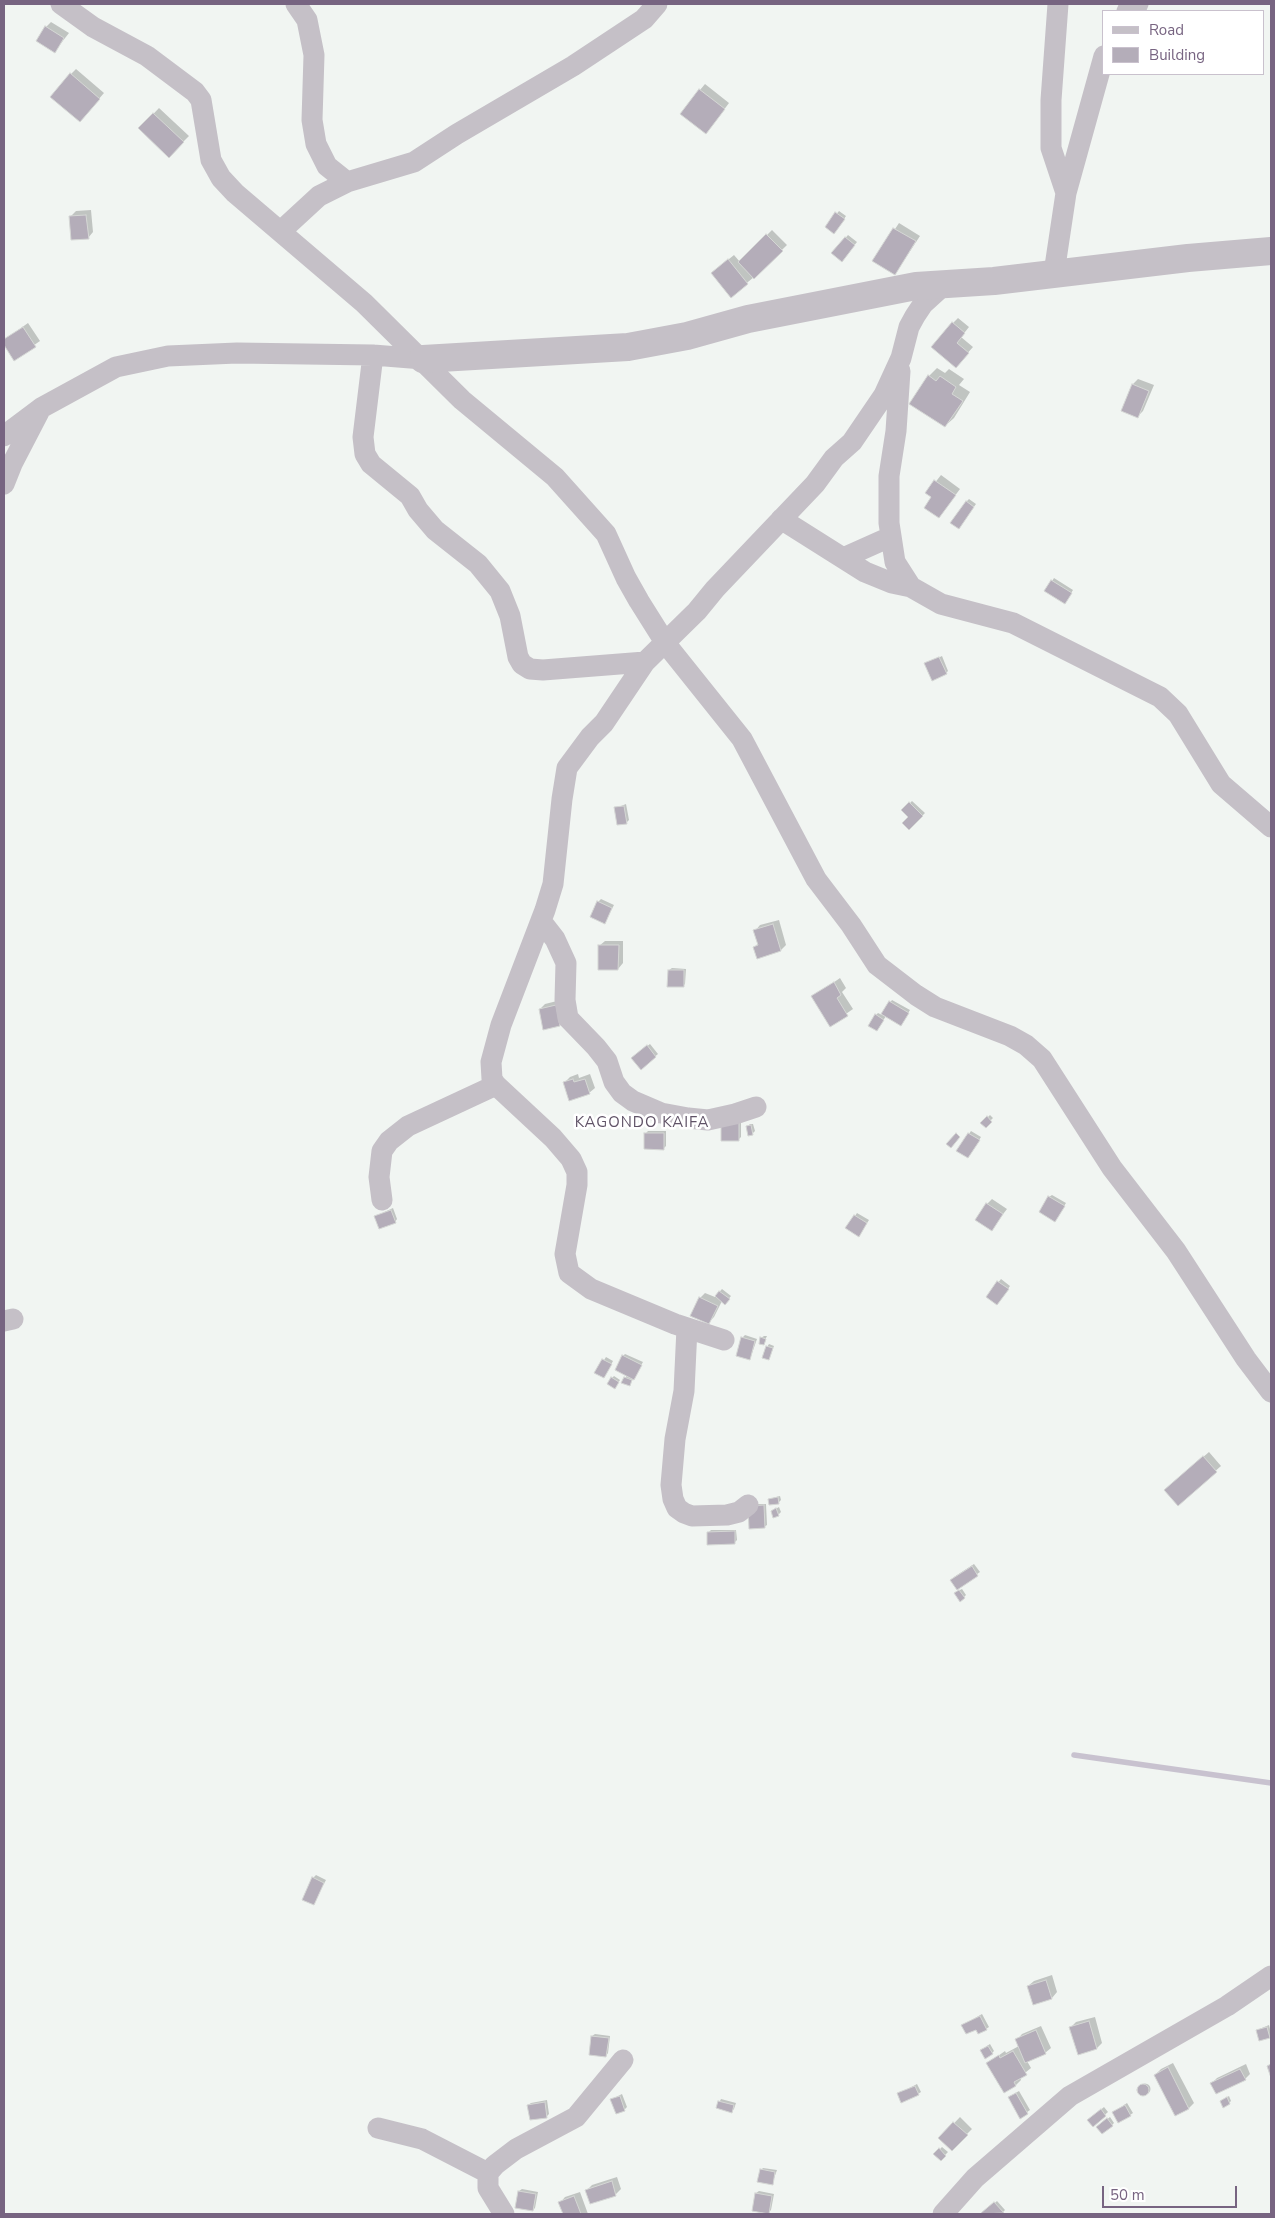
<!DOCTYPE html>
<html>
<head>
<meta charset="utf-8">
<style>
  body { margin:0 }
  #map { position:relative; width:1275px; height:2218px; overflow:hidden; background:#f1f5f2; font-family:"Nunito Sans",sans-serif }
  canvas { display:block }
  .frame { position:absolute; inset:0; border:5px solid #776481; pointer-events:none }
  .legend { position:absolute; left:1102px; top:10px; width:162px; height:65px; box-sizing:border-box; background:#fff; border:1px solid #c9c1cd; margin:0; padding:6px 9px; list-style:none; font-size:15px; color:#776481 }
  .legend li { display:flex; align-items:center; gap:10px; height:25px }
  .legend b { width:25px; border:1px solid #c9c1cd }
  .scale { position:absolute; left:1102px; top:2186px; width:135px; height:22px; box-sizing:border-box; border:2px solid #776481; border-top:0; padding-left:6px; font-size:15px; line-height:18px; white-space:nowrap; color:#776481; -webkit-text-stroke:4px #fff; paint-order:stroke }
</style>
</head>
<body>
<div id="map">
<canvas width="1275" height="2218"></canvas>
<div class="frame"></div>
<ul class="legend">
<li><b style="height:6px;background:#c5c0c7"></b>Road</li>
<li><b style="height:14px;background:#b4adb9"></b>Building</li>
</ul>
<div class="scale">50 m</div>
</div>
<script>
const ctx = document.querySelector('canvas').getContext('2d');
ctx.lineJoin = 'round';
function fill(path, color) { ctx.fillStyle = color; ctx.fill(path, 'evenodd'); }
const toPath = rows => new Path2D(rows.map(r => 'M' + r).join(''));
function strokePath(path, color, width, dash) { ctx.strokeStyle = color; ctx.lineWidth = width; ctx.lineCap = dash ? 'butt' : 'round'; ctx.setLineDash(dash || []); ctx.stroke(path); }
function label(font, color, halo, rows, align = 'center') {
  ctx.font = font + ' "Nunito Sans",sans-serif'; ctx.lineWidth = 5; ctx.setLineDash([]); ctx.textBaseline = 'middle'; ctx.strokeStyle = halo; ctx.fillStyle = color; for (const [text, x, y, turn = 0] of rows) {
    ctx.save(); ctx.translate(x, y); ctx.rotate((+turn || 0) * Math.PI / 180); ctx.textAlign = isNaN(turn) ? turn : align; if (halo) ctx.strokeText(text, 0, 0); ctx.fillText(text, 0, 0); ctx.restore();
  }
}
fill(toPath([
  [51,22,69,33,55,51,46,27],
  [76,69,104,93,85,115,71,74],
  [705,84,729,103,711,127,700,90],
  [159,108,189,136,169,156,140,128],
  [91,210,93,232,88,238,71,216,76,211],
  [839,211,846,216,836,231,826,227],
  [899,223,920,236,895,274,874,261],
  [772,230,787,245,754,277,731,296,718,268,734,255,740,262],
  [848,235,857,242,844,258,833,253],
  [958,318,969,327,961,337,973,347,956,366,953,323],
  [28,323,40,341,14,359,4,340],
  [937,368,945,373,949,369,964,379,959,385,970,392,954,418,945,426,929,376],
  [1138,379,1154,385,1143,411,1138,416,1123,410,1133,384],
  [941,475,960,489,939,517,933,497,927,493],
  [969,499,976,504,961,525,966,502],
  [1054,578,1073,590,1067,600,1046,591],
  [942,656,948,671,946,673,926,664],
  [912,801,925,813,909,829,910,817,903,810],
  [626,804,629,820,626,823,616,808],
  [601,899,614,905,605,922,598,902],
  [779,920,786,945,781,950,755,947,758,943,755,931,760,925],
  [605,941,623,941,623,963,618,969,599,946],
  [672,968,686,969,685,984,683,986,669,970],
  [840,978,846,988,842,992,853,1009,830,1025,813,997],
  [561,1000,565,1020,560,1025,544,1029,540,1009,545,1004],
  [892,1000,910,1010,901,1025,886,1016,877,1030,876,1015,878,1013,882,1015],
  [650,1044,658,1054,641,1068,635,1056],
  [578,1074,579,1078,590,1074,595,1088,589,1093,565,1082,570,1077],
  [990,1115,993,1118,985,1126,982,1123],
  [741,1119,741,1137,739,1139,723,1140],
  [750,1124,753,1124,755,1131,752,1134,747,1127],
  [648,1131,666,1131,666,1146,664,1148,646,1133],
  [971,1131,981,1137,970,1154,958,1150],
  [1052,1195,1066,1203,1055,1220,1049,1197],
  [992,1199,1007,1209,991,1230,987,1204],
  [393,1208,397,1219,395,1222,376,1216],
  [857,1213,869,1220,861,1233,847,1228],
  [1001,1279,1010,1286,999,1301,987,1297],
  [722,1289,731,1296,725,1303,722,1301,714,1317,709,1322,700,1298,705,1293,715,1297],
  [745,1335,757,1339,750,1359,742,1338],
  [764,1336,767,1336,763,1344,761,1338],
  [769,1344,774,1346,769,1359,767,1347],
  [625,1354,643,1362,630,1384,623,1382,627,1375,623,1356],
  [606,1357,613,1361,606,1374,596,1373],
  [614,1376,620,1380,617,1385,612,1378],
  [1209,1452,1221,1466,1178,1504,1171,1485],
  [780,1496,781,1500,778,1503,769,1499],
  [751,1504,766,1504,767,1525,764,1527],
  [779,1507,781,1512,778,1515,772,1511],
  [711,1530,736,1530,737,1540,734,1543,709,1532],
  [974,1564,980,1572,957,1588,954,1577],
  [962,1589,966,1595,964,1597,958,1591],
  [316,1875,326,1880,313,1904,313,1878],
  [1052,1975,1057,1992,1052,1998,1028,1986,1034,1981],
  [982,2014,989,2027,986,2029,963,2025],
  [1095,2017,1102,2043,1097,2048,1071,2027,1076,2022],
  [1269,2025,1271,2033,1269,2037,1257,2030],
  [1041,2026,1051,2048,1045,2053,1027,2061,1031,2068,1020,2077,1021,2080,1016,2085,1004,2091,988,2063,1005,2051,1006,2053,1019,2046,1017,2040,1022,2034],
  [595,2034,610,2036,608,2053,606,2056,592,2036],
  [990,2044,994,2051,992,2053,984,2048],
  [1173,2063,1194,2103,1189,2108,1155,2075,1161,2069],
  [1246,2064,1250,2074,1245,2079,1212,2083,1217,2078],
  '1139.5 2089a5.5 5.5 0 1 1 11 0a5.5 5.5 0 1 1-11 0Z',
  [917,2084,921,2092,918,2094,898,2094],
  [1019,2091,1030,2110,1020,2117,1012,2095],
  [622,2094,627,2107,624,2110,612,2099],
  [1229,2096,1231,2101,1229,2103,1221,2101],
  [721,2099,736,2103,734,2109,732,2111,717,2107],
  [547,2100,549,2114,546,2117,528,2105,531,2103],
  [1127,2103,1133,2113,1130,2115,1114,2112],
  [1104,2107,1108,2112,1093,2125,1091,2118],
  [960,2117,972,2129,952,2149,940,2138],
  [1110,2117,1114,2123,1112,2125,1100,2125],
  [942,2147,948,2152,941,2159,935,2154],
  [763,2168,777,2170,772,2184,761,2170],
  [617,2177,621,2189,616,2194,591,2202,587,2190,592,2185],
  [522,2189,538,2192,535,2208,533,2210,516,2207,519,2191],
  [759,2191,774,2194,771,2210,768,2213,753,2210,756,2193],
  [580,2192,588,2214,564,2214,560,2203,565,2197],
  [997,2201,1005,2210,1003,2212,1000,2214,983,2214]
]), '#0003');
strokePath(toPath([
  [1074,1755,1271,1783]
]), '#c8c2cf', 5.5);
const building = toPath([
  [45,26,64,38,55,53,36,41,45,26],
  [70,73,100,99,80,122,50,97,70,73],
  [699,89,725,109,706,134,680,114,699,89],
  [153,113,184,142,169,158,138,128,153,113],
  [835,212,845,219,834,234,825,227,835,212],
  [86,215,89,239,71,240,69,216,86,215],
  [893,228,916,241,895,275,872,261,893,228],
  [766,234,783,251,754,279,738,262,766,234],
  [845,237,855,245,842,262,831,253,845,237],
  [728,259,748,284,731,298,711,273,728,259],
  [952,322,965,333,957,343,969,353,956,368,931,347,952,322],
  [23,327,36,347,14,361,4,345,4,339,23,327],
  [928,375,936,381,940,376,956,387,952,394,963,401,945,427,909,404,928,375],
  [1132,384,1149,391,1138,418,1121,411,1132,384],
  [934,480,956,495,939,518,924,508,931,497,925,493,934,480],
  [966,501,974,507,959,529,950,523,966,501],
  [1051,580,1072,593,1065,604,1044,591,1051,580],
  [939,657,947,674,932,681,924,663,939,657],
  [909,802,923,816,909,830,902,823,908,817,901,810,909,802],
  [624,806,627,824,617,825,614,807,624,806],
  [597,901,612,908,605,924,590,917,597,901],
  [773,924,781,951,757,959,753,947,758,945,753,930,773,924],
  [598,945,619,945,618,970,598,970,598,945],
  [668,970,684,970,684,987,667,987,668,970],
  [834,982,841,995,837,998,848,1016,830,1027,811,996,834,982],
  [889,1001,909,1013,901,1026,881,1014,889,1001],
  [556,1005,560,1026,543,1030,539,1009,556,1005],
  [875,1014,884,1020,877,1031,868,1026,875,1014],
  [647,1045,656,1057,641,1070,631,1058,647,1045],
  [573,1079,574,1082,585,1079,590,1094,569,1101,563,1082,573,1079],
  [987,1116,992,1122,986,1128,980,1123,987,1116],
  [721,1121,739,1121,739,1141,721,1141,721,1121],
  [751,1125,753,1135,748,1136,746,1126,751,1125],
  [644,1133,664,1133,664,1150,644,1149,644,1133],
  [956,1133,960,1137,951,1148,946,1144,956,1133],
  [968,1133,980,1140,968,1158,956,1151,968,1133],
  [1048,1196,1065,1206,1055,1222,1039,1212,1048,1196],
  [986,1203,1003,1214,992,1231,975,1220,986,1203],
  [391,1210,396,1223,379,1229,374,1216,391,1210],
  [854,1215,867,1223,859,1237,845,1228,854,1215],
  [997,1281,1009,1289,997,1305,986,1297,997,1281],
  [719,1291,730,1299,725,1305,715,1296,719,1291],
  [699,1297,718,1306,709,1324,690,1316,699,1297],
  [741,1337,755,1341,750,1360,736,1356,741,1337],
  [760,1337,766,1339,764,1345,759,1344,760,1337],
  [766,1346,773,1348,769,1360,762,1358,766,1346],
  [622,1355,642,1365,634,1380,615,1370,622,1355],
  [602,1359,612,1364,604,1378,594,1373,602,1359],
  [611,1377,619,1382,615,1389,607,1384,611,1377],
  [624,1377,632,1380,630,1386,621,1383,624,1377],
  [1203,1456,1217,1472,1178,1506,1164,1490,1203,1456],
  [778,1497,779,1504,769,1505,768,1499,778,1497],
  [764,1505,765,1528,749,1529,748,1506,764,1505],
  [776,1508,779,1516,773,1518,771,1511,776,1508],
  [735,1531,735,1544,707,1545,707,1532,735,1531],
  [972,1566,978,1576,957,1590,950,1580,972,1566],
  [959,1590,965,1598,960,1602,954,1593,959,1590],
  [312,1877,324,1883,314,1905,302,1900,312,1877],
  [1046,1980,1052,1999,1033,2005,1027,1986,1046,1980],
  [980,2016,987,2030,978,2034,976,2030,966,2034,961,2025,980,2016],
  [1089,2021,1097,2049,1078,2055,1069,2027,1089,2021],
  [1267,2027,1270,2038,1259,2041,1256,2030,1267,2027],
  [1036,2030,1046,2054,1025,2063,1015,2039,1036,2030],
  [591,2036,609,2038,606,2057,589,2055,591,2036],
  [988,2046,993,2054,985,2059,980,2050,988,2046],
  [1013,2051,1027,2075,1014,2082,1016,2086,1004,2093,986,2063,999,2055,1000,2058,1013,2051],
  [1271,2064,1271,2078,1267,2066,1271,2064],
  [1168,2067,1189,2109,1175,2116,1154,2075,1168,2067],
  [1240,2069,1246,2080,1216,2094,1210,2083,1240,2069],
  '1137 2090a6 6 0 1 1 12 0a6 6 0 1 1-12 0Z',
  [915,2086,919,2095,901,2103,897,2093,915,2086],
  [1016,2093,1028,2114,1020,2119,1008,2097,1016,2093],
  [620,2096,625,2111,616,2114,610,2099,620,2096],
  [1227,2097,1230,2104,1223,2108,1220,2101,1227,2097],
  [718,2101,734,2105,732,2113,716,2108,718,2101],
  [545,2102,547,2118,530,2120,527,2105,545,2102],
  [1125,2105,1131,2116,1118,2123,1112,2112,1125,2105],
  [1101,2109,1106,2116,1093,2127,1087,2120,1101,2109],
  [1107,2118,1113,2126,1102,2134,1096,2127,1107,2118],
  [953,2122,968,2135,952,2151,938,2138,953,2122],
  [939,2148,946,2156,941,2161,933,2154,939,2148],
  [760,2169,775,2172,773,2185,757,2182,760,2169],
  [612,2181,616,2196,590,2204,585,2190,612,2181],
  [518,2191,536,2194,533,2211,515,2208,518,2191],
  [755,2193,772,2196,769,2214,752,2211,755,2193],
  [574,2196,581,2214,563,2214,558,2202,574,2196],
  [994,2202,1004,2213,982,2214,981,2213,994,2202]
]);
fill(building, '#b4adb9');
strokePath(building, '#d4d6d4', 1);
strokePath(toPath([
  [61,4,93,27,147,56,195,92,201,100,211,160,221,178,235,193,364,303,462,400,555,477,606,534,626,578,639,601,666,644,742,739,816,879,851,925,877,965,916,995,935,1007,1010,1036,1026,1045,1042,1059,1112,1168,1176,1251,1246,1359,1271,1392],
  [296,4,307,20,314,55,312,120,316,144,327,166,347,182],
  [1058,4,1051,100,1051,148,1066,193],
  [1127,11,1138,4],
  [281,231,319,196,347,182,414,162,457,134,573,66,644,19,657,4],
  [1054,273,1066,193,1104,56],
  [373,355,363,437,365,454,371,464,410,496,418,510,435,530,478,564,500,591,510,616,518,657,522,664,530,669,543,670,645,662],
  [900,371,896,431,889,476,889,523,895,562,911,587],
  [4,436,41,408,116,367,168,356,237,353,373,355,423,359],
  [4,484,12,464,39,412],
  [781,519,865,572,892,583,911,587,941,604,1013,623,1160,697,1178,714,1221,784,1271,827],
  [843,558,890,537],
  [541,921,555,939,566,963,565,1000,568,1018,596,1047,607,1061,614,1082,622,1093,633,1101,661,1113,688,1118,708,1120,735,1114,756,1107],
  [382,1200,379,1177,382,1151,389,1141,408,1126,496,1085],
  [4,1321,13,1319],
  [687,1328,684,1391,675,1439,671,1485,673,1499,677,1508,684,1513,692,1516,727,1515,739,1512,748,1505],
  [724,1340,675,1324,591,1289,569,1273,565,1254,577,1185,577,1172,571,1159,553,1138,496,1085,492,1079,491,1062,501,1025,545,910,553,884,562,799,567,768,590,737,604,723,645,662,697,611,715,589,815,484,834,458,852,442,884,395,901,358,909,327,915,316,923,304,945,284],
  [378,2128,422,2139,488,2173],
  [504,2214,488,2188,488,2173,495,2165,516,2149,576,2117,623,2060],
  [943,2214,975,2178,1070,2096,1227,2006,1271,1976]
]), '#c5c0c7', 21);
strokePath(toPath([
  [423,359,628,347,687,336,748,319,916,286,994,281,1188,258,1271,251]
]), '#c5c0c7', 28);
ctx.letterSpacing = '1px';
label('15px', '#5f5266', '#fff', [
  ["KAGONDO KAIFA",642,1123]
]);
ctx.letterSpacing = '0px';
</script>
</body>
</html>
